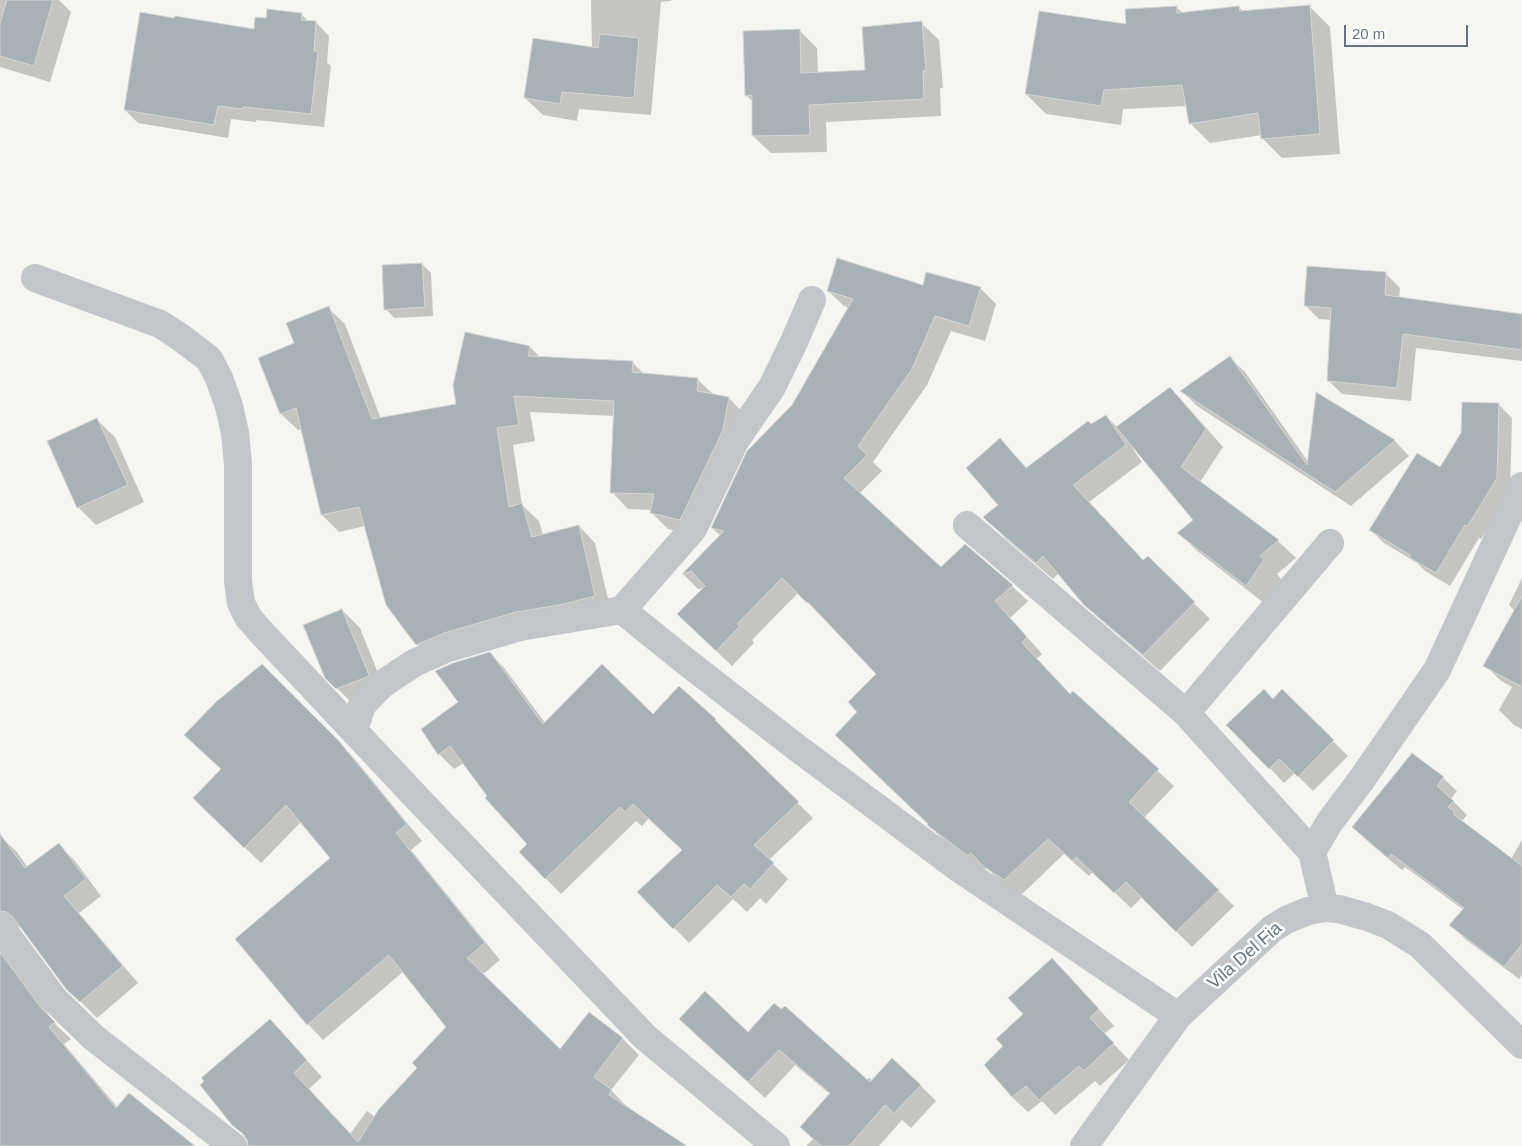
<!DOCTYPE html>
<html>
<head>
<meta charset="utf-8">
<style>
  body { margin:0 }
  #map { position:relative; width:1522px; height:1146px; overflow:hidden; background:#f5f5f1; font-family:Helvetica,sans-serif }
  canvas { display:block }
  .scale { position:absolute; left:1344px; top:25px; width:124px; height:22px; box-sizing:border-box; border:2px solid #627483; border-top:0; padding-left:6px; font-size:15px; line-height:18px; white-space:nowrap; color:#627483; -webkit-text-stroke:4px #fff; paint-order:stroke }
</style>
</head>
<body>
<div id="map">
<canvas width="1522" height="1146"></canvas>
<div class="scale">20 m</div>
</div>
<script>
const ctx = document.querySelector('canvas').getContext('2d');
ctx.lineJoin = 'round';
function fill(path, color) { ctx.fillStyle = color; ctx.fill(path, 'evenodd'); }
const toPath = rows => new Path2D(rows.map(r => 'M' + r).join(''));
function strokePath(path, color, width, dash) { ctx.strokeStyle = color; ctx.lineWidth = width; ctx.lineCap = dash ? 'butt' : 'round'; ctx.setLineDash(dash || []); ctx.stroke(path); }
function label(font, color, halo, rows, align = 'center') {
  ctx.font = font + ' Helvetica,sans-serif'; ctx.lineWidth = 5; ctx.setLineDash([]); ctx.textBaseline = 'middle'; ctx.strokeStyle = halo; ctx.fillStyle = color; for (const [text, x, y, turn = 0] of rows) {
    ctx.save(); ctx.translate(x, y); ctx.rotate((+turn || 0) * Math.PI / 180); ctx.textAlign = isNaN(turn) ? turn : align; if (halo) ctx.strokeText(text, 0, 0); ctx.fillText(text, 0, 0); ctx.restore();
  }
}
fill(toPath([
  [0,0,59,0,71,12,50,82,0,67],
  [591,0,671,0,671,1,661,2,651,115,579,109,577,121,543,115,525,98,592,48],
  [1176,7,1183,13,1239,7,1244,12,1310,7,1330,27,1340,154,1282,158,1262,138,1262,135,1210,143,1190,123,1187,106,1123,109,1121,125,1046,114,1026,94,1128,26],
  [301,14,309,22,316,22,329,36,327,63,331,66,324,127,256,120,256,122,231,119,228,138,138,123,125,110,255,31,267,19],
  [921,23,939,40,943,88,940,88,941,116,826,122,827,152,771,153,753,136,753,102,746,95,799,30,817,48,818,74,867,71],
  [422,264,431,273,433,316,394,318,386,309],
  [1386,274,1400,288,1399,299,1522,315,1522,361,1416,348,1411,401,1342,394,1328,380,1332,320,1319,319,1305,305],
  [924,286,980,288,996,304,985,341,951,331,927,385,873,462,882,471,859,494,941,569,1012,586,1028,601,1010,618,1042,654,1036,659,1071,695,1073,693,1174,786,1144,818,1234,906,1192,947,1142,897,1131,908,1093,872,1089,876,1064,854,1021,895,1000,881,987,868,984,870,944,841,929,825,930,824,859,712,878,674,798,593,752,640,754,643,732,666,694,630,705,588,698,589,683,574,721,536,712,528,793,405,849,308,844,306,828,291],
  [328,308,345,324,381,419,457,405,530,347,541,358,632,362,644,374,697,379,714,395,729,398,745,415,697,536,668,529,651,512,652,510,628,509,612,492,615,416,530,412,535,441,513,445,522,505,539,521,543,535,579,526,595,543,611,612,433,661,417,644,365,526,339,532,322,515,302,429,298,430,281,414,296,344],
  [1230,358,1245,372,1309,463,1317,394,1395,441,1409,456,1351,506,1197,406,1182,391],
  [1169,388,1187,406,1223,447,1200,482,1278,541,1296,558,1277,574,1281,579,1264,603,1196,550,1179,533,1195,520,1135,447,1133,449,1142,462,1089,502,1144,561,1148,558,1210,619,1160,671,1102,621,1085,604,1059,573,1053,579,1006,539,989,521,999,505,1000,440,1027,468,1106,416,1118,428],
  [1499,405,1512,418,1510,492,1481,539,1479,538,1450,586,1425,571,1417,563,1384,543,1371,530,1441,469],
  [97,420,115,437,144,502,96,525,78,507],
  [1522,578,1522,729,1514,725,1499,710,1512,687,1500,680,1485,665,1515,611,1509,605],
  [342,610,360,628,386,693,355,706,337,688],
  [490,653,505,669,546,724,653,715,729,736,813,818,769,860,788,879,766,904,760,898,747,912,733,899,689,943,639,892,683,851,649,818,642,826,636,821,561,894,520,852,529,844,488,796,464,763,454,769,439,754,460,702],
  [261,666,354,758,422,841,411,850,500,960,482,975,561,1051,589,1014,623,1039,639,1055,611,1090,627,1107,626,1108,683,1146,255,1146,233,1124,270,1020,322,1077,309,1089,350,1134,367,1111,375,1117,419,1068,448,1027,404,971,323,1040,308,1024,332,859,301,822,261,863,194,798,222,770],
  [1282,691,1348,756,1313,791,1295,773,1284,783,1270,768,1273,700],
  [1443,778,1457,791,1451,799,1467,815,1462,821,1511,859,1522,840,1522,975,1519,979,1465,939,1451,925,1464,910,1405,867,1402,870,1367,841,1354,827],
  [0,836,17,852,28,868,59,845,75,861,101,896,79,913,138,983,97,1018,67,988,22,928,15,926,3,953,57,1026,71,1039,64,1044,118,1108,193,1146,0,1146],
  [1068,975,1114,1026,1104,1034,1129,1060,1100,1086,1095,1081,1055,1115,1042,1101,1028,1112,1012,1097,1005,1047,1024,1014],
  [748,1033,866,1080,869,1078,873,1081,920,1085,936,1101,911,1128,902,1120,879,1146,806,1146,813,1139,801,1127,831,1095,795,1065,765,1098,696,1035]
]), '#0003');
const building = toPath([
  [7,0,53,0,34,66,0,56,0,23,7,0],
  [1310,5,1320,134,1261,139,1258,113,1189,124,1182,85,1104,90,1101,106,1025,94,1039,11,1126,24,1125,9,1177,6,1177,13,1239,6,1240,11,1310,5],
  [267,9,302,13,301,20,316,21,314,51,318,52,311,114,243,107,243,109,218,106,214,125,124,110,140,12,174,18,175,16,254,29,255,17,266,18,267,9],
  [922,21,926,71,923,71,924,99,809,105,810,135,752,136,752,95,745,96,743,31,800,29,801,73,865,70,862,27,922,21],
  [600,34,639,38,634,98,562,92,560,104,524,98,533,38,598,48,600,34],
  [837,258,923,285,926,272,981,287,969,326,935,316,912,369,858,446,867,455,844,478,941,567,965,544,1013,585,995,601,1027,637,1022,643,1070,694,1073,691,1159,769,1129,802,1219,890,1176,932,1126,882,1114,893,1076,857,1073,861,1048,839,1004,880,983,866,971,853,968,856,927,825,928,824,835,735,857,712,848,702,876,674,808,602,807,603,782,578,737,624,740,626,716,651,677,614,705,586,692,572,692,571,682,574,724,531,711,528,747,451,792,405,853,299,827,291,837,258],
  [422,263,425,307,384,310,382,265,422,263],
  [1307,266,1386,272,1385,295,1522,314,1522,350,1403,334,1397,388,1327,381,1331,308,1304,306,1307,266],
  [329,306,372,419,456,404,453,385,465,332,530,346,528,356,633,361,632,372,698,378,697,391,729,397,723,430,680,520,650,513,654,494,610,493,614,401,514,396,519,425,497,428,509,507,522,503,532,537,579,525,595,596,559,605,516,612,444,633,416,645,386,605,359,507,321,515,296,408,280,414,258,358,294,343,286,323,329,306],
  [1230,356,1307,465,1316,392,1395,440,1335,492,1180,391,1230,356],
  [1170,387,1206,429,1181,467,1279,540,1260,556,1264,560,1246,586,1177,533,1193,520,1116,427,1170,387],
  [1462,402,1499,403,1497,478,1467,527,1465,525,1436,573,1410,558,1410,555,1369,530,1417,453,1440,467,1461,433,1462,402],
  [1106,415,1126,445,1073,485,1143,560,1148,556,1195,602,1143,655,1084,605,1043,556,1036,563,988,522,983,517,998,505,966,468,1000,438,1026,468,1088,421,1091,424,1106,415],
  [97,418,128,485,77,508,47,441,97,418],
  [1522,596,1522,687,1483,666,1522,596],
  [342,609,369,675,367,677,336,689,325,678,303,625,342,609],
  [490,652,543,724,602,664,653,714,679,686,716,719,715,720,799,802,754,845,774,863,750,889,744,884,731,897,717,885,673,929,637,892,682,850,633,804,625,812,620,807,545,879,519,852,527,844,485,798,487,796,450,746,438,755,421,729,458,702,435,671,453,663,490,652],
  [262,664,338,740,407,824,396,833,485,943,467,958,560,1049,589,1012,623,1038,594,1077,612,1090,609,1095,687,1146,248,1146,247,1140,243,1134,232,1125,200,1085,204,1081,201,1078,270,1019,307,1060,294,1073,358,1142,379,1109,417,1068,412,1063,446,1027,389,955,307,1025,235,939,330,858,286,805,244,848,193,798,221,769,184,735,216,702,262,664],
  [1264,689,1273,699,1282,689,1334,740,1298,777,1279,759,1269,769,1226,725,1264,689],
  [1412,753,1444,777,1437,786,1454,801,1448,807,1455,812,1453,814,1522,866,1522,944,1504,967,1449,925,1464,908,1391,854,1388,858,1352,827,1412,753],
  [0,834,25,868,59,843,86,879,64,896,123,966,80,1002,66,989,13,917,7,912,0,911,0,834],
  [0,952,41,1008,55,1022,49,1027,116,1108,129,1093,195,1146,0,1146,0,952],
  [1052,958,1099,1009,1090,1018,1114,1043,1084,1071,1079,1066,1039,1100,1026,1086,1012,1097,984,1065,1003,1046,996,1039,1023,1014,1008,998,1052,958],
  [705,991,748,1032,774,1003,781,1009,785,1006,870,1082,892,1058,921,1085,894,1113,885,1105,849,1146,821,1146,800,1127,830,1093,779,1050,748,1082,679,1019,705,991]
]);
fill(building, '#a8b1b6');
strokePath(building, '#d6d6d4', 1);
strokePath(toPath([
  [35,278,160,324,180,337,209,359,219,378,229,406,235,433,238,464,238,581,241,603,248,617,260,631,417,798,645,1037,776,1146],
  [967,525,1186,713,1312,852],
  [622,610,693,529,735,441,772,387,794,342,812,300],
  [1186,713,1330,543],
  [354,731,362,705,381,685,414,663,448,648,520,627,622,610,684,660,796,747,961,870,1178,1016],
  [1325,908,1312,852,1329,823,1362,779,1437,670,1522,486],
  [0,926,54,999,93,1037,233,1146],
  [1084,1146,1178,1016,1272,929,1286,920,1308,911,1325,908,1339,909,1367,917,1388,925,1420,945,1522,1045]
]), '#c2c6c9', 28);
label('18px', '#627483', '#fff', [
  ["Vila Del Fia",1245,956,-41]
]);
</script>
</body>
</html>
